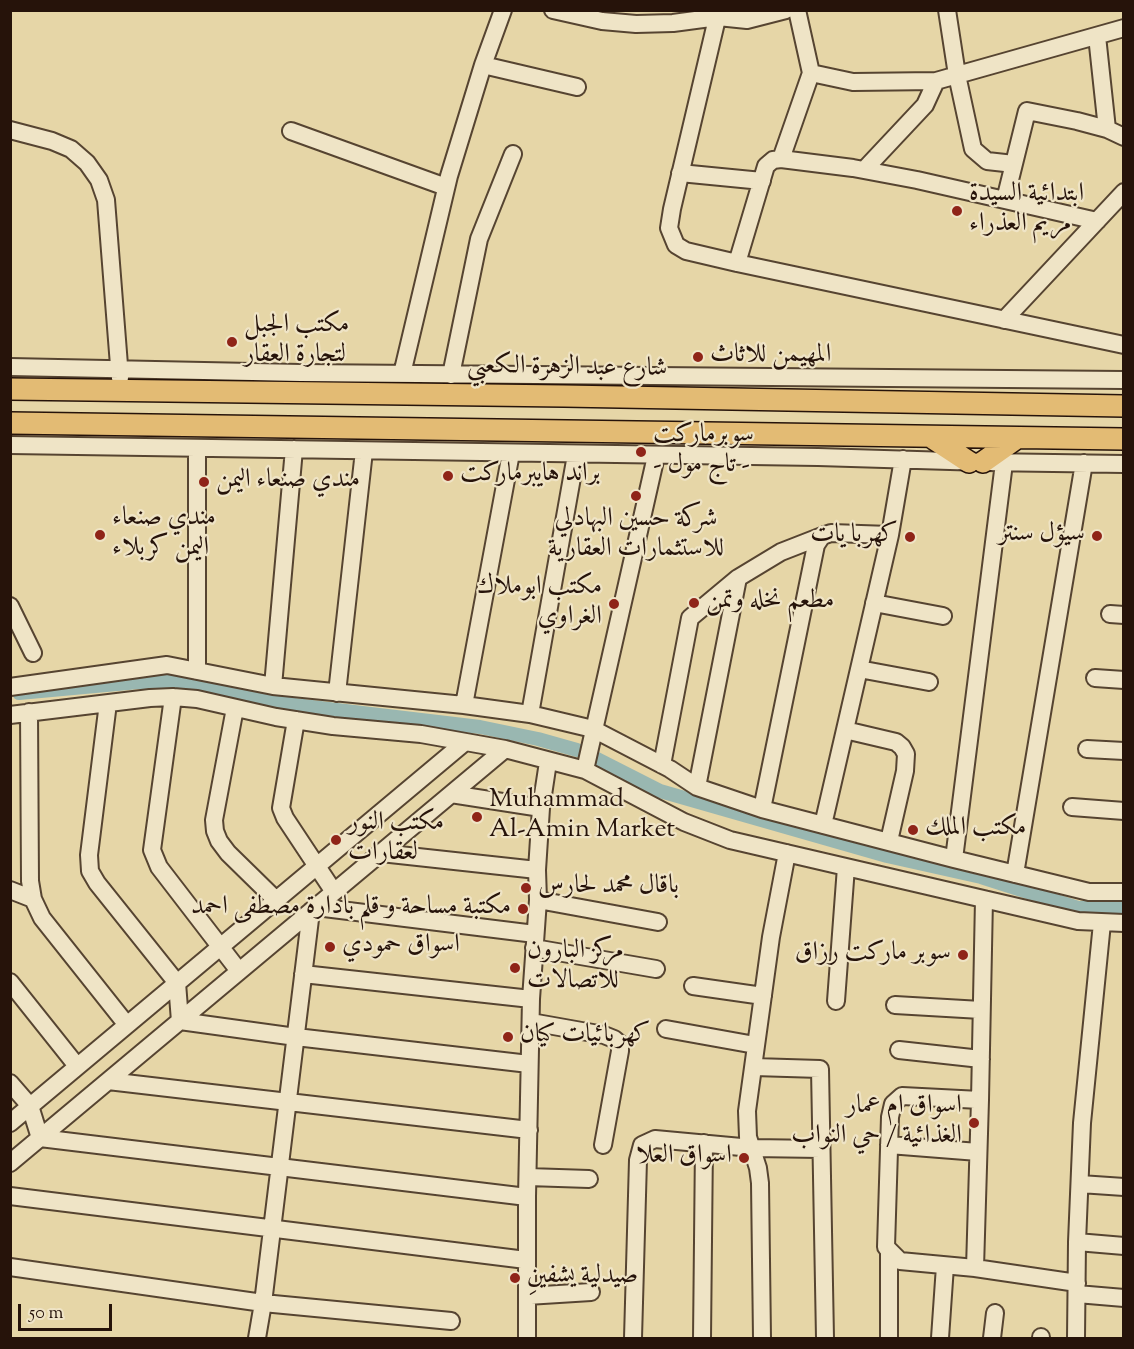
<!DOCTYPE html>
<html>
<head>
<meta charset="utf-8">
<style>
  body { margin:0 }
  #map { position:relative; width:1134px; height:1349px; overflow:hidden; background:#e6d6a7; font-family:"Sorts Mill Goudy",serif }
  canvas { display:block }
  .frame { position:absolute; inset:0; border:12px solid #26130a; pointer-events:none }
  .scale { position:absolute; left:18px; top:1304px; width:94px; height:27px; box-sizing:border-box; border:3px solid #26130a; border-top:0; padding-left:8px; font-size:18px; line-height:21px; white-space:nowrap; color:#26130a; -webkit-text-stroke:4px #efe4c6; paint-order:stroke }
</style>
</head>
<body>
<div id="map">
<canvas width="1134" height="1349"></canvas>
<div class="frame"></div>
<div class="scale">50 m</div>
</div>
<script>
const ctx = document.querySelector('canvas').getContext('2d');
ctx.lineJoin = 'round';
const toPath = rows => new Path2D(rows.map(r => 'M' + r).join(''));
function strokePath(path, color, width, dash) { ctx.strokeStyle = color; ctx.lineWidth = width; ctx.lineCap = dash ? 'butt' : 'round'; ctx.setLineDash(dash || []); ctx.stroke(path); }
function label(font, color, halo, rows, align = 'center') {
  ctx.font = font + ' "Sorts Mill Goudy",Amiri,serif'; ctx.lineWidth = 4.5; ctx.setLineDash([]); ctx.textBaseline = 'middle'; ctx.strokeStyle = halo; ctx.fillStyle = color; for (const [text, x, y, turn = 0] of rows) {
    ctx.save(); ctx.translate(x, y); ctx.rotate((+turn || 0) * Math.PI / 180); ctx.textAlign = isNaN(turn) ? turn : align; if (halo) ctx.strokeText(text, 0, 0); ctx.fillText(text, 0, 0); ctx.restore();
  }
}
strokePath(toPath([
  [19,693,139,682,172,682,295,705,480,727,538,739,577,750],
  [597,759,660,791,887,856,981,877,1078,908,1124,906]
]), '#99b7b1', 14);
const minor = toPath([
  [553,10,602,21,636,24,673,23,718,17,747,20,786,10],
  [719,10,672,209,669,228,676,245,686,251,737,263,1124,345],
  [947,10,957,75,973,149,987,161,1014,164],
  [1097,36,1107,129],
  [483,65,577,87],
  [811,73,853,82,936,81,1124,28],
  [10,130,52,141,71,149,87,163,99,180,106,200,120,378],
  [291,131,446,187],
  [781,159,811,73,797,10],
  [864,170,925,105,936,81],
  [680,173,762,181],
  [1005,200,1027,111,1077,121,1107,129,1124,137],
  [737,263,766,166,773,160,781,159,853,168,917,180,1097,221],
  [1004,320,1124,192],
  [10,367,301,373,1124,380],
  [402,374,449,176,483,65,503,10],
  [451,375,479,239,513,154],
  [10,445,818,457,983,462,1124,464],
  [197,449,197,671],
  [874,603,943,616],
  [10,606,33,653],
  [1110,614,1124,615],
  [859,669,929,682],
  [1095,678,1124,680],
  [273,686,294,449],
  [10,687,167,665,273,686,464,705,530,714,593,729,670,769,697,787,762,809,954,859,1089,892,1124,892],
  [337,693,364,451],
  [173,697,152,850,159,867,239,971],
  [108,703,89,855,90,871,97,883,177,983,180,1021,296,1037,529,1064],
  [464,705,511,453],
  [235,708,214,820,215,831,219,841,228,853,276,900],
  [29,712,30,881,33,899,42,918,127,1025],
  [530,714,576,455],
  [10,715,150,698,173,697,197,699,276,717,333,726,421,734,505,749,585,770,684,822,730,840,1078,921,1124,923],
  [296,720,281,808,285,818,334,892],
  [845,730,896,742,902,747,906,754,905,771,889,841],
  [1087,749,1124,751],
  [662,765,690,618,738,578,781,552,822,536],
  [585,770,656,456],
  [697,787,738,578],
  [451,794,541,808],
  [1072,807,1124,811],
  [762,809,816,545,822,536,831,533,890,535],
  [823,825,890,535,903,459],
  [381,853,537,870],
  [954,859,1004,463],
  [1015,874,1084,463],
  [10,890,33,899],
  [538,900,658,922],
  [316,907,535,934],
  [534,948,656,969],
  [303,974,531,999],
  [10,982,77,1066],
  [693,986,763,996],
  [836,1001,846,867],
  [895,1005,981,1010],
  [531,1022,604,1035,614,1039,620,1044,620,1051,603,1145],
  [666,1029,755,1045],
  [899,1050,981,1059],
  [754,1067,820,1069,825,1338],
  [108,1081,529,1130],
  [10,1083,30,1106,40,1138,527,1197],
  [980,1100,902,1096,893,1104,890,1117,886,1247,900,1261,975,1268,980,1100,984,899],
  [10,1123,465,742],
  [889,1145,978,1152],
  [10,1163,505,749],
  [528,1177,589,1179],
  [1080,1184,1124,1187],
  [10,1196,526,1260],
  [1077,1242,1124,1246],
  [10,1267,263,1303,451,1321],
  [975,1268,1077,1283],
  [1077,1294,1124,1298],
  [527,1296,591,1292],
  [257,1338,263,1303,311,911],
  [527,1338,527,1197,531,999,538,900,537,870,541,808,548,762],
  [633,1338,638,1160,642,1145,655,1139,752,1148,821,1149],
  [702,1338,704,1143],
  [762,1338,760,1183,758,1168,748,1137,747,1111,771,937,787,853],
  [889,1338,889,1251],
  [940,1338,945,1266],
  [992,1338,995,1313],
  [1041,1338,1041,1337],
  [1076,1338,1077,1242,1082,1123,1102,923]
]);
const major = toPath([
  [10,389,564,396,1124,406],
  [10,423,1124,439],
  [931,437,969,462],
  [983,462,1017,438]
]);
strokePath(minor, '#564431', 20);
strokePath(major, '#26130a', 24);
strokePath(minor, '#efe4c6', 16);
strokePath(major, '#e3bb74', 21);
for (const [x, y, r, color] of [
  [957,211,6,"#8f2418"],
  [232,342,6,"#8f2418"],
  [698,357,6,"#8f2418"],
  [641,452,6,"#8f2418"],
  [448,476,6,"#8f2418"],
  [204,482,6,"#8f2418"],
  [636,496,6,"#8f2418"],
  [100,535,6,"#8f2418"],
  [1097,536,6,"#8f2418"],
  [910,537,6,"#8f2418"],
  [694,603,6,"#8f2418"],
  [614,604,6,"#8f2418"],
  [477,817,6,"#8f2418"],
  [913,830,6,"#8f2418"],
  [336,840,6,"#8f2418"],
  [526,888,6,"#8f2418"],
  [523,909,6,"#8f2418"],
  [330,947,6,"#8f2418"],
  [963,955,6,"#8f2418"],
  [515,968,6,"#8f2418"],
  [508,1037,6,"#8f2418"],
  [974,1123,6,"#8f2418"],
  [744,1158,6,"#8f2418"],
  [515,1278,6,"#8f2418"]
]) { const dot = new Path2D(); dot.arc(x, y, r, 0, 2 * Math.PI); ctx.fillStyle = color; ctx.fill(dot); strokePath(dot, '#efe4c6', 2); }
label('26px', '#26130a', '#efe4c6', [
  ["ابتدائية السيدة",969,196],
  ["مريم العذراء",969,226],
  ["مكتب الجبل",244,327],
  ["لتجارة العقار",244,357],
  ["المهيمن للاثاث",710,357],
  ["سوبرماركت",653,437],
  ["- تاج مول -",653,467],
  ["براند هايبرماركت",460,476],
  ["مندي صنعاء اليمن",216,482],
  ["مندي صنعاء",112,520],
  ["اليمن كربلاء",112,550],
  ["شركة حسين البهادلي",636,521,"center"],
  ["للاستثمارات العقارية",636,551,"center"],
  ["سيؤل سنتر",1085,536,"right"],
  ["كهربا يات",898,537,"right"],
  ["مكتب ابوملاك",602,589,"right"],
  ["الغراوي",602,619,"right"],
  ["مطعم نخله وتمن",706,603],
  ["Muhammad",489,802],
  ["Al-Amin Market",489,832],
  ["مكتب النور",348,825],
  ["لعقارات",348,855],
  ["مكتب الملك",925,830],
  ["باقال محمد لحارس",538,888],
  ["مكتبة مساحة و قلم بادارة مصطفى احمد",511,909,"right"],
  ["اسواق حمودي",342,947],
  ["مركز البارون",527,953],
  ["للاتصالات",527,983],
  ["سوبر ماركت رزاق",951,955,"right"],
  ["كهربائيات كيان",520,1037],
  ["اسواق ام عمار",962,1108,"right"],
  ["الغذائية / حي النواب",962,1138,"right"],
  ["اسواق العلا",732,1158,"right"],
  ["صيدلية يشفينِ",527,1278]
], 'left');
label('26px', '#26130a', '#efe4c6', [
  ["شارع عبد الزهرة الكعبي",567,369,1]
]);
</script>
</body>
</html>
